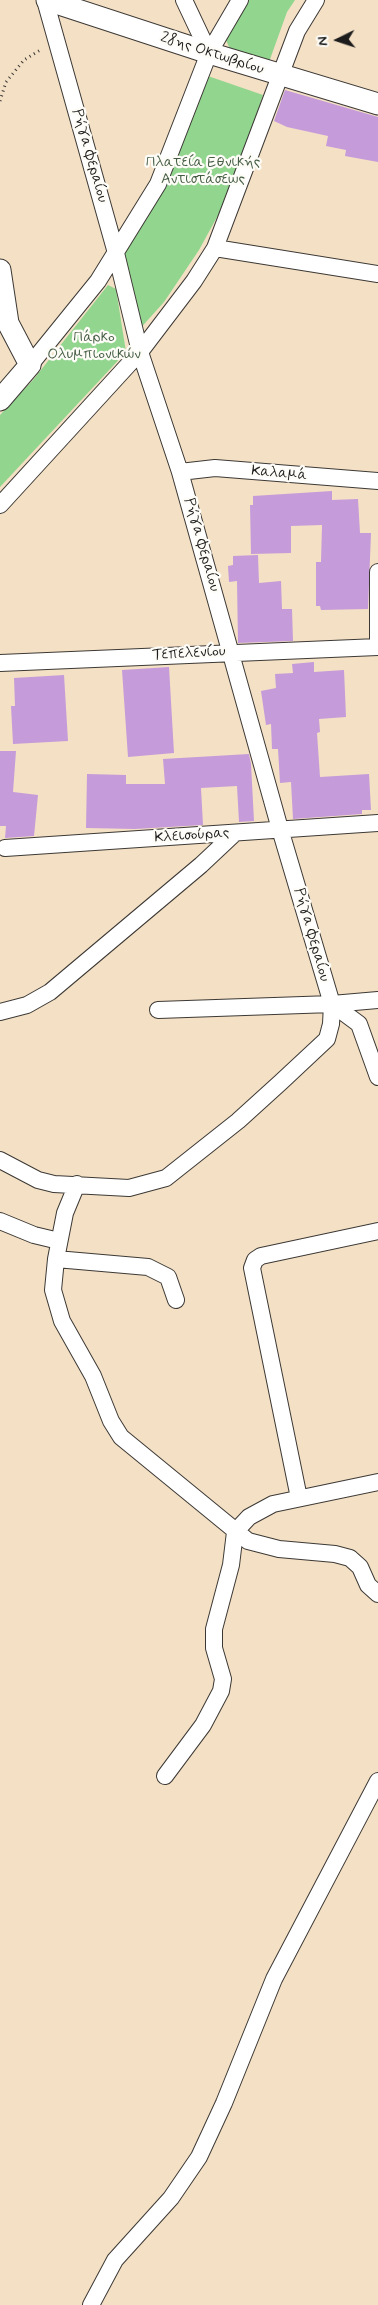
<!DOCTYPE html>
<html>
<head>
<meta charset="utf-8">
<style>
  body { margin:0 }
  #map { position:relative; width:378px; height:2305px; overflow:hidden; background:#f4e0c5; font-family:Mynerve,sans-serif }
  canvas { display:block }
  .north { position:absolute; left:313px; top:15px; width:50px; height:50px; -webkit-text-stroke:4px #fdfcf7; paint-order:stroke; rotate:266deg; font-size:14px; font-weight:700; line-height:20px; text-align:center; color:#1c1c1c }
  .north::after { content:''; display:block; margin:auto; width:18px; height:22px; background:#1c1c1c; clip-path:polygon(50% 0,100% 100%,50% 72%,0 100%) }
</style>
</head>
<body>
<div id="map">
<canvas width="378" height="2305"></canvas>
<div class="north">N</div>
</div>
<script>
const ctx = document.querySelector('canvas').getContext('2d');
ctx.lineJoin = 'round';
function fill(path, color) { ctx.fillStyle = color; ctx.fill(path, 'evenodd'); }
const toPath = rows => new Path2D(rows.map(r => 'M' + r).join(''));
function strokePath(path, color, width, dash) { ctx.strokeStyle = color; ctx.lineWidth = width; ctx.lineCap = dash ? 'butt' : 'round'; ctx.setLineDash(dash || []); ctx.stroke(path); }
function label(font, color, halo, rows, align = 'center') {
  ctx.font = font + ' Mynerve,sans-serif'; ctx.lineWidth = 4.5; ctx.setLineDash([]); ctx.textBaseline = 'middle'; ctx.strokeStyle = halo; ctx.fillStyle = color; for (const [text, x, y, turn = 0] of rows) {
    ctx.save(); ctx.translate(x, y); ctx.rotate((+turn || 0) * Math.PI / 180); ctx.textAlign = isNaN(turn) ? turn : align; if (halo) ctx.strokeText(text, 0, 0); ctx.fillText(text, 0, 0); ctx.restore();
  }
}
fill(toPath([
  [249,0,295,0,287,12,269,62,230,49,225,38],
  [205,75,263,95,234,186,199,250,164,302,137,332,120,250],
  [108,285,116,289,126,352,0,487,0,415,33,380]
]), '#91d58e');
fill(toPath([
  [285,90,378,117,378,162,345,156,346,150,326,146,328,136,287,127,274,121],
  [332,491,332,500,358,499,360,533,371,533,368,609,321,610,320,606,316,606,316,562,321,562,322,525,291,526,291,553,251,554,250,505,253,505,253,496],
  [258,555,259,583,281,581,282,609,292,609,293,641,238,643,237,581,229,582,228,566,233,565,233,556],
  [314,662,314,672,344,670,346,717,319,719,320,732,317,733,320,777,369,774,371,810,362,810,362,814,293,819,291,782,280,783,278,749,272,749,271,724,266,725,261,691,276,688,275,674,293,673,292,664],
  [169,667,174,753,128,757,122,670],
  [64,675,68,741,13,744,11,706,15,706,14,678],
  [0,751,16,751,13,792,38,795,34,836,5,838,6,826,0,826],
  [249,754,251,764,254,821,239,822,237,786,201,788,203,825,135,829,86,828,87,774,126,775,126,784,165,784,163,759]
]), '#c59bda');
const minor = toPath([
  [45,0,116,253,140,352,180,472,280,829,332,1004,359,1024,378,1077],
  [184,0,209,53],
  [215,248,378,274],
  [30,365,98,281,158,184,209,53,240,0],
  [180,472,215,468,378,481],
  [0,505,140,352,194,281,215,248,297,31,316,0],
  [378,647,378,572],
  [0,663,378,647],
  [5,848,378,823],
  [332,1004,378,1000],
  [0,1012,27,1005,50,992,201,865,234,834],
  [0,1160,38,1180,54,1184,129,1188,166,1178,238,1121,281,1082,327,1039,331,1024,332,1004,158,1010],
  [77,1184,65,1213,56,1259,53,1290,62,1321,93,1376,111,1421,121,1437,248,1541,279,1549,335,1554,350,1558,360,1567,368,1585,378,1594],
  [0,1221,34,1235,59,1241],
  [56,1259,148,1267,168,1277,176,1300],
  [299,1498,252,1268,255,1260,261,1256,378,1231],
  [165,1776,203,1725,221,1691,223,1679,214,1648,214,1629,231,1565,235,1532,249,1517,273,1504,378,1482],
  [91,2305,115,2260,171,2198,199,2157,224,2103,274,1979,378,1781]
]);
const tertiary = toPath([
  [47,0,209,53,378,104],
  [0,270,8,323,30,365,0,400]
]);
strokePath(minor, '#3c3935', 18);
strokePath(tertiary, '#3c3935', 23);
strokePath(toPath([
  [0,101,6,82,24,60,42,49]
]), '#3c3935', 3, [1, 4]);
strokePath(minor, '#fff', 16);
strokePath(tertiary, '#fff', 21);
label('15px', '#1c1c1c', '#fdfcf7', [
  ["28ης Οκτωβρίου",212,54,18],
  ["Ρήγα Φεραίου",89,156,74],
  ["Καλαμά",279,474,5],
  ["Ρήγα Φεραίου",201,545,74],
  ["Τεπελενίου",189,654,-3],
  ["Κλεισούρας",192,836,-4],
  ["Ρήγα Φεραίου",311,935,74]
]);
label('15px', '#455d44', '#fdfcf7', [
  ["Πλατεία Εθνικής",203,163],
  ["Αντιστάσεως",203,180],
  ["Πάρκο",94,338],
  ["Ολυμπιονικών",94,355]
]);
</script>
</body>
</html>
